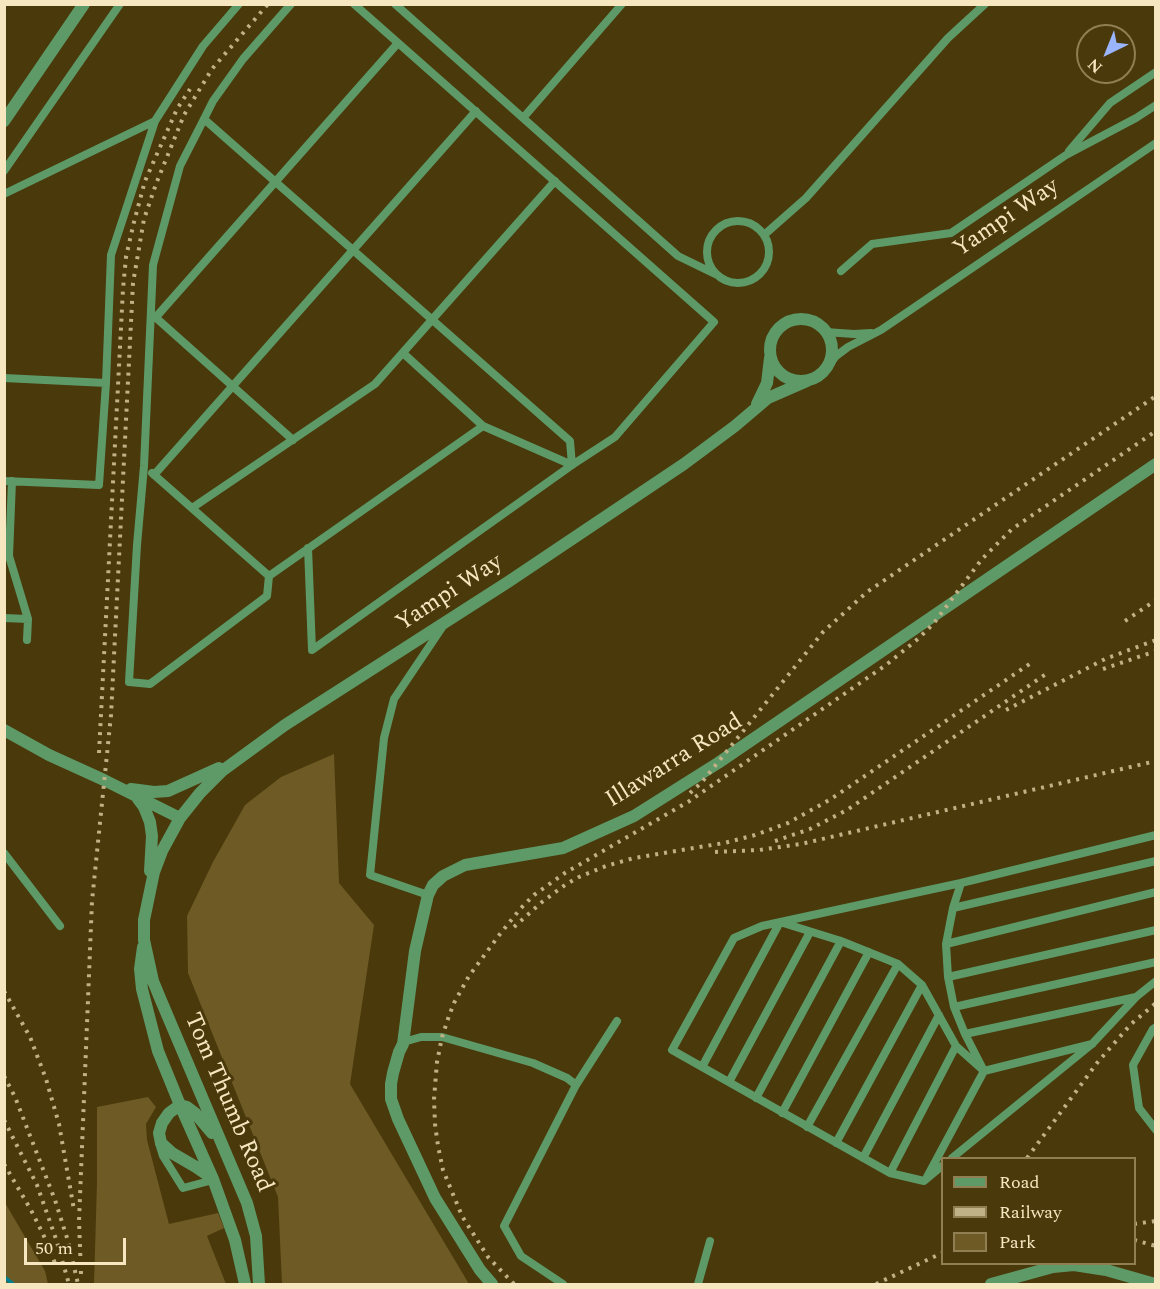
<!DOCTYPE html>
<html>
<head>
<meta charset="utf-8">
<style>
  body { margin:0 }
  #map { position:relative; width:1160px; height:1289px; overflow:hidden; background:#49390b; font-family:Spectral,serif }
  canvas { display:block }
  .frame { position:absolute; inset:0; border:6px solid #f7e7c0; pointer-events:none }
  .legend { position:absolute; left:941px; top:1157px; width:195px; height:108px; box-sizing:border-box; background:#49390b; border:2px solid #8f7f53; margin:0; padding:8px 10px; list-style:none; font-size:18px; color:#f7e7c0 }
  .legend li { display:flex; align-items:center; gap:12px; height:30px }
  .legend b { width:30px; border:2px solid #8f7f53 }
  .north { position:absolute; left:1076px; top:24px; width:60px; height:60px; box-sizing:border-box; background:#49390b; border:2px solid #8f7f53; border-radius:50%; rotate:223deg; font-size:16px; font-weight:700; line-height:24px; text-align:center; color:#f7e7c0 }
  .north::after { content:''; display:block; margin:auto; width:21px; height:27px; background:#9ab5fd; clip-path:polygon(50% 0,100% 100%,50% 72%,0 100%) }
  .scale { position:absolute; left:24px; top:1238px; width:102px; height:27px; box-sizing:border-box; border:3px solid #f7e7c0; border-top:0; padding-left:8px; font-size:18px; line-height:21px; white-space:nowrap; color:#f7e7c0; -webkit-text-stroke:4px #49390b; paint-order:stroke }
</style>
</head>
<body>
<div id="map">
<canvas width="1160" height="1289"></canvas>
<div class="frame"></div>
<ul class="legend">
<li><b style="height:8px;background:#5e9a68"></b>Road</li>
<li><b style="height:8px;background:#c1b187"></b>Railway</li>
<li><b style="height:16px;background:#6e5a24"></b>Park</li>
</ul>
<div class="north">N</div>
<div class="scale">50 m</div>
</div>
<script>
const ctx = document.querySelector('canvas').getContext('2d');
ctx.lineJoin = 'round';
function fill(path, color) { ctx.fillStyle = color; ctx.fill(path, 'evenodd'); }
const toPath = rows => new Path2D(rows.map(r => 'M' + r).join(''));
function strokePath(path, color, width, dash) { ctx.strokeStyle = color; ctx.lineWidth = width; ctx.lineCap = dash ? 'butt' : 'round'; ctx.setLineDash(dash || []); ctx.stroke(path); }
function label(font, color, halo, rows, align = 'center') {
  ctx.font = font + ' Spectral,serif'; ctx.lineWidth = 6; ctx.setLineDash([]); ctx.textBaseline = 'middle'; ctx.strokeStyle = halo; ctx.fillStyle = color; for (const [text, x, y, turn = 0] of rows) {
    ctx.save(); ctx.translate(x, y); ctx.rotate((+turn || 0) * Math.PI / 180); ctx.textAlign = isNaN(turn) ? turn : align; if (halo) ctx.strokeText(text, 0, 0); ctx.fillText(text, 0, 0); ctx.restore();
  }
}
fill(toPath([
  [334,754,339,883,374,925,350,1084,469,1284,282,1284,278,1197,188,973,187,916,213,862,245,805,281,777],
  [148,1097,156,1107,146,1124,147,1140,169,1224,218,1213,224,1228,207,1236,226,1284,94,1284,97,1182,97,1107],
  [4,1201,45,1271,48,1284,5,1284]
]), '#6e5a24');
strokePath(toPath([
  [4,1277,13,1284]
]), '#00808e', 4);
strokePath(toPath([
  [395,4,678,256,715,274],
  [523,118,622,4],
  [204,119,570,441,572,465],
  [1069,151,1110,103,1156,72],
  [4,171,120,4],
  [4,194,155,121],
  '707 252a31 31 0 1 1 62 0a31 31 0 1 1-62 0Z',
  [764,235,806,198,948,38,985,4],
  [841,271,872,244,951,233,1066,155,1136,118,1156,105],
  [154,316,293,440],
  [156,317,398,43],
  [825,332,854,334,871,333],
  [403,353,483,426,572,465],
  [825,370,836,356,848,347,881,330,1156,143],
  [4,378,106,383],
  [152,473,269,576],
  [154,475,476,111],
  [4,481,99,485,106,383,111,255,155,121,203,46,239,4],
  [12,481,9,556,28,619,27,640],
  [192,508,375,384,555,181],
  [308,548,312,650,572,465,615,437,714,322,354,4],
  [269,576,267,596,150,684,129,682,137,545,144,466,153,265,180,166,204,119,213,101,243,59,291,4],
  [269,576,483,426],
  [4,618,28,619],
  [4,853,60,926],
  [428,895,370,875,384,738,394,699,443,626],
  [953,908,961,883],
  [946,944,953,908,1156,861],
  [948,977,946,944,1156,892],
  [954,1007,948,977,1156,930],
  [1156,1027,1153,1029,1133,1065,1139,1108,1156,1130],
  [965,1034,954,1007,1156,962],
  [403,1044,407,1041,421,1037,442,1037,533,1063,567,1078,576,1085,617,1021],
  [1092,1044,984,1071,965,1034,1136,997],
  [702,1067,780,922,841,941,898,964,922,985,956,1046,984,1071,927,1177],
  [729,1082,810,932],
  [756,1098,841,941],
  [782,1113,869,952],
  [807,1127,898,964],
  [159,1143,163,1156,183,1188,213,1180],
  [836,1143,922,985],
  [863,1158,939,1015],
  [952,1158,1092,1044,1136,997,1156,981],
  [942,1166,924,1181,890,1173,672,1050,734,938,762,926,961,883,1156,835],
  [890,1173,956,1046],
  [563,1284,521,1256,504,1226,576,1085],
  [698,1284,710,1241]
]), '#5e9a68', 8);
strokePath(toPath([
  [4,121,84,4],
  '770 350a31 31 0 1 1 62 0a31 31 0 1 1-62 0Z',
  [757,404,767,383,770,358],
  [4,730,49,755,104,780,180,818,162,851,154,872,144,920,144,940,153,981,160,998,247,1203,256,1236,259,1284],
  [131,789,154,792,168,791,219,768],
  [138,799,144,807,150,822,152,836,150,871],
  [180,818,200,793,222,771,285,725,508,582,684,464,735,426,768,398,807,381],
  [143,947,140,969,142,989,158,1051,180,1105,213,1179,235,1240,245,1284],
  [180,1105,169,1113,162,1123,159,1133,161,1143,172,1153,196,1167,212,1178],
  [180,1105,187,1107,195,1113,212,1133],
  [492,1284,480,1270,435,1198,398,1119,391,1099,391,1084,393,1073,399,1052,403,1044,415,951,428,895,433,885,443,876,465,865,563,848,634,816,718,763,1156,464],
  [991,1284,1053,1267,1074,1265,1106,1270,1155,1284]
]), '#5e9a68', 12);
strokePath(toPath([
  [1125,621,1156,600],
  [1103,669,1156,651],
  [1006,710,1105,659,1156,640],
  [99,753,123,289,126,257,134,222,145,181,177,109,190,89],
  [690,793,702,782,823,632,867,592,1156,396],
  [775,841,810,829,847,810,1046,674],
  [715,852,759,850,801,844,1156,761],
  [514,927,542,902,565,885,579,877,606,866,634,858,724,843,755,835,788,823,831,799,1034,661],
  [4,991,30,1037,46,1079,59,1124,74,1210],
  [4,1076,15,1097,55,1200,68,1241,78,1284],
  [4,1120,37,1185,56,1239,69,1284],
  [1027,1158,1097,1063,1131,1024,1156,1003],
  [4,1164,31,1210,43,1234,57,1268],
  [1134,1224,1156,1221],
  [1134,1240,1156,1246],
  [81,1274,79,1221,92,901,111,715,133,283,144,219,156,184,184,115,212,69,268,4],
  [514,1284,488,1257,462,1216,443,1170,438,1146,435,1124,434,1099,437,1062,442,1037,449,1016,454,1003,469,976,500,934,521,908,534,895,565,873,688,802,886,665,919,638,934,623,982,559,1012,529,1156,431],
  [876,1284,942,1253]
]), '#c1b187', 4, [3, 6]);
label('24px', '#f7e7c0', '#49390b', [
  ["Yampi Way",1007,219,-34],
  ["Yampi Way",450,594,-33],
  ["Illawarra Road",675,762,-32],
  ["Tom Thumb Road",227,1103,67]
]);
</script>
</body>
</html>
